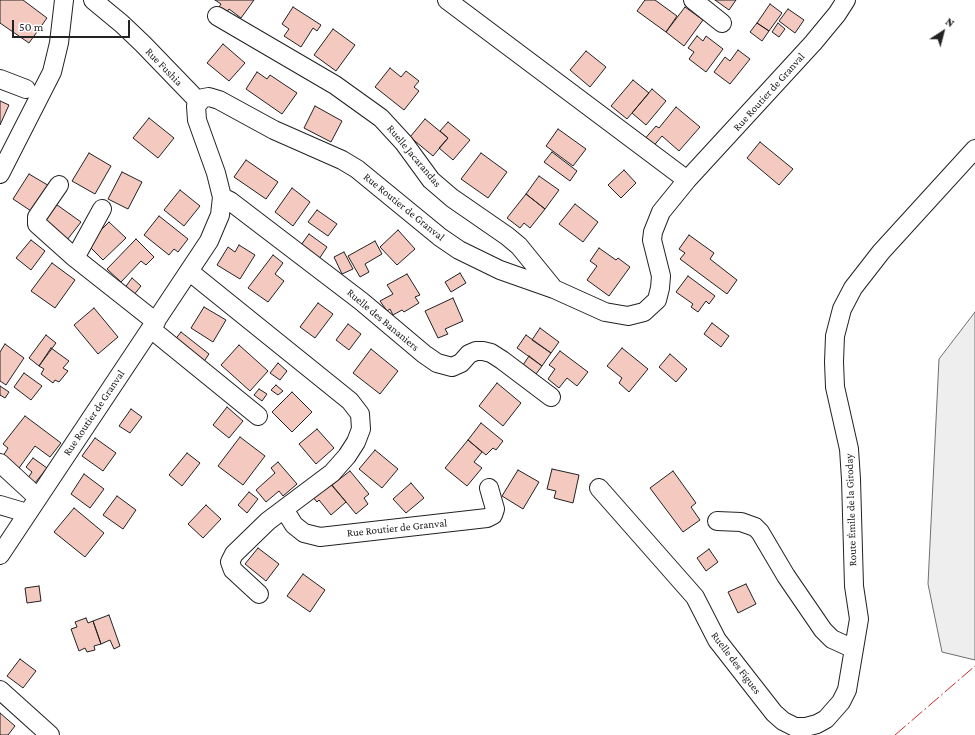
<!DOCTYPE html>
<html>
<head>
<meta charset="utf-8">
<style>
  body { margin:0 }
  #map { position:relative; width:975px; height:735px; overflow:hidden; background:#fff; font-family:"Crimson Pro",serif }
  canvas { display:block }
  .north { position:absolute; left:923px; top:12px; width:40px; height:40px; -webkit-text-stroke:3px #fff; paint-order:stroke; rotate:36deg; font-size:11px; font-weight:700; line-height:16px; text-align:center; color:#222 }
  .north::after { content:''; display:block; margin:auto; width:14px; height:18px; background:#222; clip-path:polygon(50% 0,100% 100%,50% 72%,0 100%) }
  .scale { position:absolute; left:12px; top:20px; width:118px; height:18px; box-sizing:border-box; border:2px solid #222; border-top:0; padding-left:5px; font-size:12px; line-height:14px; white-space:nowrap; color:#222; -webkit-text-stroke:3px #fff; paint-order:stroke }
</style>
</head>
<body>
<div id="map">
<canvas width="975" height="735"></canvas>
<div class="north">N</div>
<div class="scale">50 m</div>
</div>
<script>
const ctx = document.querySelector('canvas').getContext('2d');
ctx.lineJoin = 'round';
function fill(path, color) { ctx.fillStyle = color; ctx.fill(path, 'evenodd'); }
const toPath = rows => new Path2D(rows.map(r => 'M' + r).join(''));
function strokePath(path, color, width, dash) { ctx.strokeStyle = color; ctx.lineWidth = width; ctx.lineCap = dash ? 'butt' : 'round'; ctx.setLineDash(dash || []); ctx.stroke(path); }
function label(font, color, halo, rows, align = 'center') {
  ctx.font = font + ' "Crimson Pro",serif'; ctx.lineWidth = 3; ctx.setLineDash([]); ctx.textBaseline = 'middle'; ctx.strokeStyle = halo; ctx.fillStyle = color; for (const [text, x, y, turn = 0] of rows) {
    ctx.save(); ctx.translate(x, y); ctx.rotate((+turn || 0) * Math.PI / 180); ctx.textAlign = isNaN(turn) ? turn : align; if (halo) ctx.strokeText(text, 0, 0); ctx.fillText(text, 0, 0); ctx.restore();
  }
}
const green = toPath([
  [975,312,975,660,942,652,928,584,939,359,975,312]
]);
fill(green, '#eee');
strokePath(green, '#6f6f6f', 1);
const building = toPath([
  [0,0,23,0,47,18,29,43,0,23,0,0],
  [215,0,254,0,241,18,229,9,227,12,219,7,221,4,215,0],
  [645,0,655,0,677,16,666,32,637,11,645,0],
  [715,0,736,0,729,10,715,0],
  [770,4,782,13,769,31,757,23,770,4],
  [293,7,321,25,317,31,313,28,301,47,284,36,289,29,282,24,293,7],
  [685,7,703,20,684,46,666,32,685,7],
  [788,9,804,20,795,33,779,21,788,9],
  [757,23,769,31,762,41,750,32,757,23],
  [778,23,785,29,779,37,772,32,778,23],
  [333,29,355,45,336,71,314,55,333,29],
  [697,36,703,41,706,36,723,49,706,72,689,59,694,52,688,48,697,36],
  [223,44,245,63,229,81,207,63,223,44],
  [738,50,750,59,730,84,714,72,725,57,730,61,738,50],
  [586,51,606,67,590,87,570,70,586,51],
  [390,68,401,77,406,71,419,81,414,87,419,91,404,110,375,87,390,68],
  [257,72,267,79,270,75,297,93,282,114,246,89,257,72],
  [633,80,649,93,627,119,611,106,633,80],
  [652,89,666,101,646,125,632,113,652,89],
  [0,101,9,105,0,125,0,101],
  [315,106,342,121,331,142,304,128,315,106],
  [676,107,700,127,679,151,662,136,651,149,642,142,656,126,659,128,676,107],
  [149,118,174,138,158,158,133,138,149,118],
  [425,119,448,138,433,156,410,137,425,119],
  [448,122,470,140,453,160,439,148,448,138,440,131,448,122],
  [558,129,586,149,573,166,546,146,558,129],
  [760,142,793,169,779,185,747,158,760,142],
  [552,152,577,171,570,181,544,162,552,152],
  [89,153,111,166,95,194,72,181,89,153],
  [481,153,507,172,488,198,461,179,481,153],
  [246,160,278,182,266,199,234,177,246,160],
  [624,170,636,183,621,198,608,185,624,170],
  [122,172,142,182,128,209,108,199,122,172],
  [29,174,51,187,34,213,13,199,29,174],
  [539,176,559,190,545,209,526,194,539,176],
  [292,188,310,202,293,226,275,212,292,188],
  [180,190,200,206,184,226,164,210,180,190],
  [526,194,545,209,530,228,524,223,520,228,507,218,526,194],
  [53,202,81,222,67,240,40,221,53,202],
  [575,204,598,222,583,242,559,224,575,204],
  [317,210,337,224,328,236,308,222,317,210],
  [159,216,188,239,178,252,174,249,169,255,144,235,159,216],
  [109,222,126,238,103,260,87,244,109,222],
  [398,230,415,249,397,265,380,247,398,230],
  [309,234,327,247,319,259,301,245,309,234],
  [689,235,714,253,710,259,737,280,727,294,680,259,685,253,679,249,689,235],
  [136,239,154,257,146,265,141,261,121,282,107,269,136,239],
  [31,240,45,251,31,270,16,258,31,240],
  [375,241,382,254,365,264,369,272,360,277,348,256,375,241],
  [239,245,255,255,240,279,217,265,228,247,235,252,239,245],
  [599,248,616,260,618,258,630,267,609,296,587,280,597,266,590,261,599,248],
  [344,252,353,269,342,274,334,257,344,252],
  [273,255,283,263,275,274,284,281,268,302,248,288,273,255],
  [52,263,75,280,55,308,31,291,52,263],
  [460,273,466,283,451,292,445,282,460,273],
  [407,274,420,295,415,297,419,303,404,312,402,310,393,315,390,309,387,311,380,301,393,294,387,285,407,274],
  [688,276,715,296,709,304,706,301,698,312,691,307,693,304,676,292,688,276],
  [132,278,141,286,133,296,124,289,132,278],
  [453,298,463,321,445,329,448,334,438,338,425,311,453,298],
  [318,303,333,314,315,338,300,327,318,303],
  [204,307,226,320,213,342,191,328,204,307],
  [94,308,118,337,98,354,74,325,94,308],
  [712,323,729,336,721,347,704,334,712,323],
  [348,324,361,334,349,350,336,340,348,324],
  [540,328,559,342,551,353,532,340,540,328],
  [181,332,209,354,203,363,174,341,181,332],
  [46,335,56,343,39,366,29,358,46,335],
  [526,335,551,353,542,366,517,348,526,335],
  [5,344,24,358,6,385,0,381,0,352,5,344],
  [239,345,268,371,250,391,221,365,239,345],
  [51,348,69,361,63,368,68,371,59,382,55,380,53,383,41,374,44,369,39,366,51,348],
  [622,348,648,369,629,392,619,383,622,378,607,366,622,348],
  [371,349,398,371,380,394,353,373,371,349],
  [560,351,588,372,577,386,567,378,559,388,548,379,555,369,549,365,560,351],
  [670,354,687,369,676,382,659,367,670,354],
  [529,356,542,366,536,374,523,365,529,356],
  [278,363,287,371,280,380,270,373,278,363],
  [24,373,42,386,31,400,14,387,24,373],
  [497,383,521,403,503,426,479,406,497,383],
  [276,385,283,391,278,395,271,390,276,385],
  [0,386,9,392,5,398,0,395,0,386],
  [259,389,267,394,262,401,254,395,259,389],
  [292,392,312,412,292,432,272,412,292,392],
  [227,407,243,421,229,438,213,425,227,407],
  [131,409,142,417,130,433,119,426,131,409],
  [25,416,61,443,50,457,35,446,19,468,3,456,8,448,3,444,25,416],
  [481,423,503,441,496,450,493,448,486,455,468,440,481,423],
  [317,429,334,448,316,464,299,444,317,429],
  [240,437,265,456,243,485,218,466,240,437],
  [95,438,116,453,103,471,82,456,95,438],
  [468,440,482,452,474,462,482,468,467,486,445,468,468,440],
  [375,450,398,469,382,488,359,469,375,450],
  [187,453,200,463,182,486,169,475,187,453],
  [33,458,47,468,35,483,28,478,32,472,26,467,33,458],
  [278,462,297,484,283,496,279,491,266,502,256,490,275,473,271,468,278,462],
  [552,469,579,475,573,503,554,498,556,491,547,489,552,469],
  [518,470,539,482,523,509,502,496,518,470],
  [350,471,369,494,364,498,368,504,356,514,332,485,350,471],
  [673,471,696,503,691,507,700,520,683,532,650,488,673,471],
  [84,474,104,489,90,508,71,494,84,474],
  [328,481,346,502,331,515,319,500,317,502,311,495,328,481],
  [411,483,424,498,406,513,393,499,411,483],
  [249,492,258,499,247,513,238,505,249,492],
  [117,496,136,510,123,529,103,515,117,496],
  [206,505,221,519,203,538,188,524,206,505],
  [74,508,104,533,85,557,54,532,74,508],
  [258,548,279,564,266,581,245,564,258,548],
  [709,549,718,562,706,571,697,558,709,549],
  [303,574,325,590,310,612,287,596,303,574],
  [746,584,756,604,738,613,728,592,746,584],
  [39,586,41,601,27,603,25,588,39,586],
  [109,615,120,646,114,649,110,640,101,644,93,621,109,615],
  [86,618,88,623,93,621,101,644,94,646,95,650,87,652,85,648,79,651,71,629,77,627,75,622,86,618],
  [20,659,36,671,23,688,7,676,20,659],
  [0,713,15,726,8,735,0,735,0,713]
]);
fill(building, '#f3c9c0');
strokePath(building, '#222', 1);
const minor = toPath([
  [93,0,122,24,143,44,199,102],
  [447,0,687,180],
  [693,0,722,23],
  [217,16,335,85,381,118,404,143,431,180,452,198,507,236,519,246,554,289],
  [0,79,26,89],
  [0,174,52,72,59,43,64,0],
  [59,185,37,217,37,224,75,258,156,322],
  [222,197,230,201,361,301,424,354,437,363,452,367,461,363,469,354,476,351,483,351,491,353,502,360,551,397],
  [75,258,102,209],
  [190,272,350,401,360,414,361,429,356,442,347,456,332,473,268,521,234,554,230,562,233,570,259,594],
  [151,329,258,416],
  [0,463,37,497],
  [599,488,695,597,717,640,774,713,783,721,795,727,806,727,817,724,826,719,841,702,847,690,859,619,854,586,851,479,849,449,835,387,834,362,835,336,842,309,853,288,881,252,975,149],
  [0,505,27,513],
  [284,509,294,525,304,533,320,537,487,518,493,515,495,509,489,488],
  [717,521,741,522,755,527,760,532,786,576,823,630,832,639,854,649],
  [0,555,209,241,220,215,222,197,216,173,197,120,196,106,203,98,209,97,219,100,274,130,342,160,357,169,440,237,459,250,500,270,554,289,605,312,628,316,644,312,657,300,660,288,661,276,652,240,653,232,661,212,687,180,813,43,837,14,846,0],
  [0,690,50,735]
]);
strokePath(minor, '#222', 20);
strokePath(minor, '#fff', 18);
strokePath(toPath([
  [895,735,975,666]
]), '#c62828', 1, [14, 3, 2, 3]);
label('11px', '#222', '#fff', [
  ["Rue Fushia",164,67,46],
  ["Rue Routier de Granval",769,92,-48],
  ["Ruelle Jacarandas",414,156,50],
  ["Rue Routier de Granval",404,207,39],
  ["Ruelle des Bananiers",383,320,40],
  ["Rue Routier de Granval",94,413,-56],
  ["Route Émile de la Giroday",851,510,-92],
  ["Rue Routier de Granval",397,528,-6],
  ["Ruelle des Figues",736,663,53]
]);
</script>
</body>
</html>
